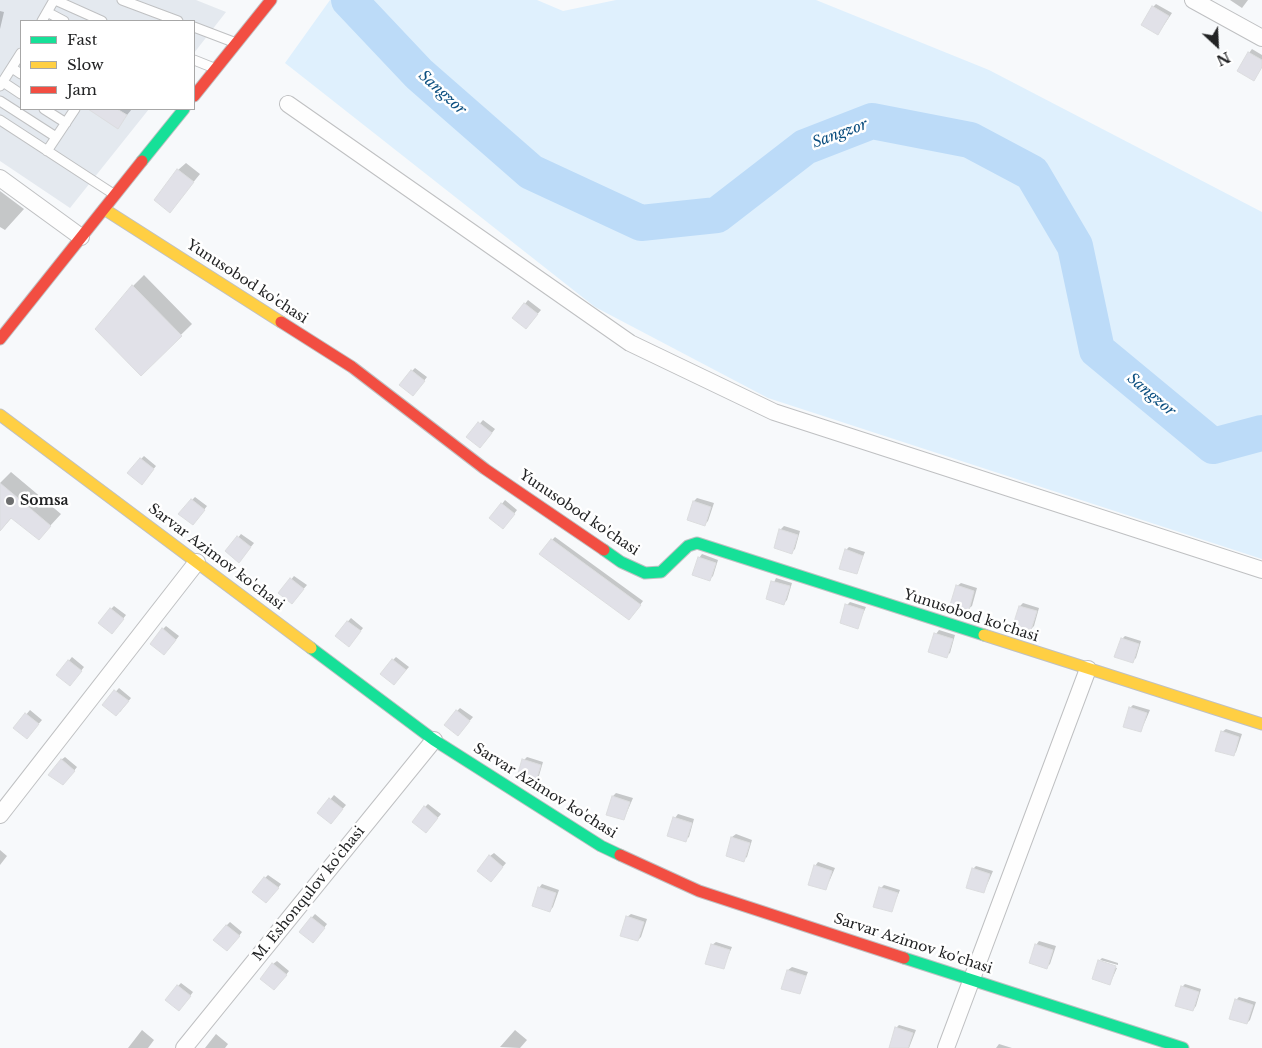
<!DOCTYPE html>
<html>
<head>
<meta charset="utf-8">
<style>
  body { margin:0 }
  #map { position:relative; width:1262px; height:1048px; overflow:hidden; background:#f7f9fb; font-family:"Libre Baskerville",serif }
  canvas { display:block }
  .legend { position:absolute; left:20px; top:20px; width:175px; height:90px; box-sizing:border-box; background:#fff; border:1px solid #a7a7a7; margin:0; padding:6px 9px; list-style:none; font-size:15px; color:#222324 }
  .legend li { display:flex; align-items:center; gap:10px; height:25px }
  .legend b { width:25px; border:1px solid #a7a7a7 }
  .north { position:absolute; left:1192px; top:20px; width:50px; height:50px; -webkit-text-stroke:4px #fff; paint-order:stroke; rotate:155deg; font-size:14px; font-weight:700; line-height:20px; text-align:center; color:#222324 }
  .north::after { content:''; display:block; margin:auto; width:18px; height:22px; background:#222324; clip-path:polygon(50% 0,100% 100%,50% 72%,0 100%) }
</style>
</head>
<body>
<div id="map">
<canvas width="1262" height="1048"></canvas>
<ul class="legend">
<li><b style="height:6px;background:#16e098"></b>Fast</li>
<li><b style="height:6px;background:#ffcf43"></b>Slow</li>
<li><b style="height:6px;background:#f24e42"></b>Jam</li>
</ul>
<div class="north">N</div>
</div>
<script>
const ctx = document.querySelector('canvas').getContext('2d');
ctx.lineJoin = 'round';
function fill(path, color) { ctx.fillStyle = color; ctx.fill(path, 'evenodd'); }
const toPath = rows => new Path2D(rows.map(r => 'M' + r).join(''));
function strokePath(path, color, width, dash) { ctx.strokeStyle = color; ctx.lineWidth = width; ctx.lineCap = dash ? 'butt' : 'round'; ctx.setLineDash(dash || []); ctx.stroke(path); }
function label(font, color, halo, rows, align = 'center') {
  ctx.font = font + ' "Libre Baskerville",serif'; ctx.lineWidth = 5; ctx.setLineDash([]); ctx.textBaseline = 'middle'; ctx.strokeStyle = halo; ctx.fillStyle = color; for (const [text, x, y, turn = 0] of rows) {
    ctx.save(); ctx.translate(x, y); ctx.rotate((+turn || 0) * Math.PI / 180); ctx.textAlign = isNaN(turn) ? turn : align; if (halo) ctx.strokeText(text, 0, 0); ctx.fillText(text, 0, 0); ctx.restore();
  }
}
fill(toPath([
  [0,0,196,0,226,12,194,53,194,21,21,21,21,109,149,109,70,208,0,161]
]), '#e4e9ef');
fill(toPath([
  [330,0,537,0,563,11,616,0,816,0,989,70,1262,212,1262,559,768,398,595,307,285,63]
]), '#dff0fd');
fill(toPath([
  [1230,0,1248,0,1242,8],
  [1156,4,1172,13,1158,34,1153,7],
  [0,11,4,12,0,29],
  [1252,49,1262,55,1262,67,1254,79,1249,53],
  [90,109,132,109,117,127],
  [186,163,200,174,170,211,178,170],
  [0,191,24,209,5,230,0,227],
  [144,275,192,324,141,374,133,286],
  [528,300,541,310,529,324,514,318],
  [415,368,427,377,416,391,412,371],
  [483,420,495,429,484,443,468,437],
  [144,456,156,466,145,480,141,459],
  [11,472,61,514,39,538,12,517,0,531,0,483],
  [195,497,207,506,196,520,192,500],
  [697,498,714,503,708,521,705,524,688,519,694,501],
  [505,500,517,510,506,524,491,518],
  [784,526,800,531,795,549,792,552,775,547,781,529],
  [241,534,254,543,242,558,227,551],
  [555,537,643,601,632,615,552,540],
  [849,547,865,552,856,573,846,550],
  [702,554,718,560,713,576,710,579,699,558],
  [294,576,307,585,295,599,280,593],
  [776,578,792,583,787,600,784,603,767,598],
  [961,583,977,588,972,606,968,609,957,586],
  [850,602,866,607,857,627,847,605],
  [1023,603,1039,608,1034,626,1031,629,1014,624,1020,606],
  [114,606,126,615,115,629,111,609],
  [351,618,363,628,352,642,336,635],
  [166,626,179,636,168,650,163,629],
  [939,630,955,635,950,653,946,656,936,634],
  [1125,636,1141,641,1136,658,1132,662,1122,639],
  [72,657,84,667,73,681,58,674],
  [396,657,409,667,397,680,393,660],
  [119,688,131,698,120,712,104,705],
  [1133,705,1150,710,1141,731,1130,708],
  [460,708,473,717,461,731,457,711],
  [30,710,42,720,30,734,15,728],
  [1226,729,1242,734,1236,752,1233,755,1222,732],
  [65,757,77,767,66,781,61,760],
  [527,757,543,762,538,779,535,783,524,760],
  [616,793,633,798,624,819,608,814,613,796],
  [334,795,346,805,334,819,319,813],
  [428,804,441,814,429,828,425,807],
  [678,814,694,819,689,837,685,840,675,818],
  [736,834,752,840,747,857,743,860,732,837],
  [0,850,7,856,0,865],
  [494,853,506,863,494,877,490,856],
  [818,862,835,868,826,889,815,866],
  [976,866,993,871,984,892,973,869],
  [268,875,281,884,270,898,265,878],
  [542,884,559,890,553,907,550,911,539,888],
  [884,885,900,890,891,911,881,888],
  [315,914,327,924,316,938,300,931],
  [631,914,647,919,641,937,638,940,627,917],
  [230,922,242,932,231,946,226,926],
  [1039,941,1056,946,1050,964,1047,967,1036,945],
  [716,942,732,947,723,968,712,945],
  [1102,958,1118,963,1118,965,1100,960],
  [277,961,289,971,278,985,273,964],
  [1099,962,1117,968,1110,984],
  [792,967,808,972,799,993,783,988,788,970],
  [181,983,193,992,182,1007,178,986],
  [1185,984,1201,989,1196,1006,1193,1010,1182,987],
  [1239,997,1256,1002,1250,1020,1247,1023,1236,1000],
  [899,1025,916,1030,909,1048,898,1048,896,1028],
  [142,1030,154,1040,148,1048,128,1048],
  [515,1030,527,1040,520,1048,500,1047],
  [216,1034,228,1044,225,1048,205,1048],
  [999,1044,1012,1048,996,1048]
]), '#0003');
strokePath(toPath([
  [349,0,419,74,531,172,641,223,717,215,805,147,872,121,970,140,1032,173,1075,246,1097,350,1213,446,1262,433]
]), '#bcdbf8', 36);
const building = toPath([
  [1152,6,1169,16,1158,35,1141,25,1152,6],
  [1248,52,1262,60,1262,67,1254,81,1237,71,1248,52],
  [88,109,117,109,127,115,118,129,88,109],
  [177,169,194,182,170,213,154,200,177,169],
  [132,285,182,336,141,376,95,329,132,285],
  [524,303,538,314,526,329,512,318,524,303],
  [411,370,425,381,413,396,399,385,411,370],
  [478,422,492,433,480,448,466,437,478,422],
  [140,458,154,469,142,485,127,473,140,458],
  [0,483,51,526,39,540,11,518,0,531,0,483],
  [191,499,205,510,193,525,178,514,191,499],
  [693,501,711,507,705,526,687,520,693,501],
  [501,503,515,514,503,529,489,518,501,503],
  [779,529,798,535,792,554,774,548,779,529],
  [237,536,251,547,239,563,225,551,237,536],
  [551,539,641,605,629,620,539,554,551,539],
  [845,549,863,556,857,574,839,569,845,549],
  [698,557,716,563,710,581,692,575,698,557],
  [290,578,304,589,292,604,278,593,290,578],
  [771,581,790,586,784,605,766,599,771,581],
  [956,585,974,591,969,610,950,605,956,585],
  [845,604,864,610,858,629,840,623,845,604],
  [1019,606,1037,611,1031,630,1013,625,1019,606],
  [110,608,124,619,112,634,98,623,110,608],
  [347,621,361,631,349,647,335,636,347,621],
  [162,628,176,640,164,655,150,644,162,628],
  [934,633,953,639,947,658,928,652,934,633],
  [1121,638,1139,644,1133,663,1114,657,1121,638],
  [392,659,406,670,394,685,380,674,392,659],
  [68,660,82,671,70,686,56,675,68,660],
  [114,690,129,701,116,716,102,705,114,690],
  [1129,707,1147,713,1141,732,1123,727,1129,707],
  [456,710,470,721,458,736,444,725,456,710],
  [25,713,39,724,27,739,13,728,25,713],
  [1221,731,1239,737,1234,756,1215,751,1221,731],
  [61,759,75,771,63,785,48,775,61,759],
  [522,759,541,765,535,784,517,777,522,759],
  [612,796,630,802,624,820,606,815,612,796],
  [329,798,343,809,331,824,317,813,329,798],
  [424,806,438,818,426,833,412,822,424,806],
  [673,817,692,823,686,842,667,836,673,817],
  [731,837,750,843,744,862,726,856,731,837],
  [489,855,503,867,491,882,477,871,489,855],
  [814,865,832,871,826,890,808,885,814,865],
  [972,868,990,874,984,893,966,888,972,868],
  [264,877,279,888,266,903,252,892,264,877],
  [538,887,556,893,550,912,532,906,538,887],
  [879,887,898,893,892,912,873,907,879,887],
  [626,916,644,922,638,941,620,936,626,916],
  [311,917,325,928,313,943,299,932,311,917],
  [226,925,240,936,227,951,213,940,226,925],
  [711,944,730,950,724,969,705,964,711,944],
  [1035,944,1053,950,1047,969,1029,963,1035,944],
  [1098,960,1116,966,1110,985,1092,979,1098,960],
  [272,963,287,975,274,990,260,979,272,963],
  [787,970,806,976,800,994,781,989,787,970],
  [177,985,191,996,179,1011,165,1000,177,985],
  [1181,986,1199,992,1193,1011,1175,1006,1181,986],
  [1235,999,1253,1005,1247,1024,1229,1019,1235,999],
  [895,1027,913,1033,908,1048,889,1048,895,1027]
]);
fill(building, '#e1e1e8');
strokePath(building, '#dcdddf', 1);
const lane = toPath([
  [55,0,102,21],
  [122,0,178,21],
  [47,12,64,21],
  [42,21,54,0],
  [194,27,236,43],
  [194,60,214,68],
  [12,68,21,74],
  [3,82,21,94],
  [0,86,21,53],
  [0,101,56,137],
  [44,109,66,123],
  [0,120,115,195],
  [47,151,75,109]
]);
const street = toPath([
  [1193,0,1262,38],
  [288,104,630,343,774,412,1262,570],
  [0,178,81,237],
  [0,815,197,562],
  [184,1048,434,740],
  [946,1048,1088,669]
]);
const fast = toPath([
  [142,161,184,109],
  [604,550,621,562,645,573,661,572,688,546,697,543,984,635],
  [311,648,434,740,601,846,620,855],
  [904,958,1183,1048]
]);
const slow = toPath([
  [104,209,281,322],
  [0,415,311,648],
  [984,635,1262,724]
]);
const jam = toPath([
  [194,96,271,0],
  [281,322,352,367,485,469,604,550],
  [0,339,142,161],
  [620,855,699,891,904,958]
]);
strokePath(lane, '#bfc0c2', 11);
strokePath(street, '#bfc0c2', 18);
strokePath(fast, '#bfc0c2', 13);
strokePath(slow, '#bfc0c2', 13);
strokePath(jam, '#bfc0c2', 13);
strokePath(lane, '#fefefe', 9);
strokePath(street, '#fefefe', 16);
strokePath(fast, '#16e098', 11);
strokePath(slow, '#ffcf43', 11);
strokePath(jam, '#f24e42', 11);
for (const [x, y, r, color] of [
  [10,501,5,"#6d6e6f"]
]) { const dot = new Path2D(); dot.arc(x, y, r, 0, 2 * Math.PI); ctx.fillStyle = color; ctx.fill(dot); strokePath(dot, '#fff', 2); }
label('14px', '#222324', '#fff', [
  ["Yunusobod ko'chasi",247,282,33],
  ["Yunusobod ko'chasi",579,513,34],
  ["Sarvar Azimov ko'chasi",216,557,37],
  ["Yunusobod ko'chasi",971,616,18],
  ["Sarvar Azimov ko'chasi",545,791,32],
  ["M. Eshonqulov ko'chasi",309,894,-51],
  ["Sarvar Azimov ko'chasi",913,944,18]
]);
label('bold 14px', '#222324', '#fff', [
  ["Somsa",20,501]
], 'left');
label('italic 15px', '#0c4f80', '#fff', [
  ["Sangzor",442,93,42],
  ["Sangzor",840,134,-20],
  ["Sangzor",1151,395,40]
]);
</script>
</body>
</html>
